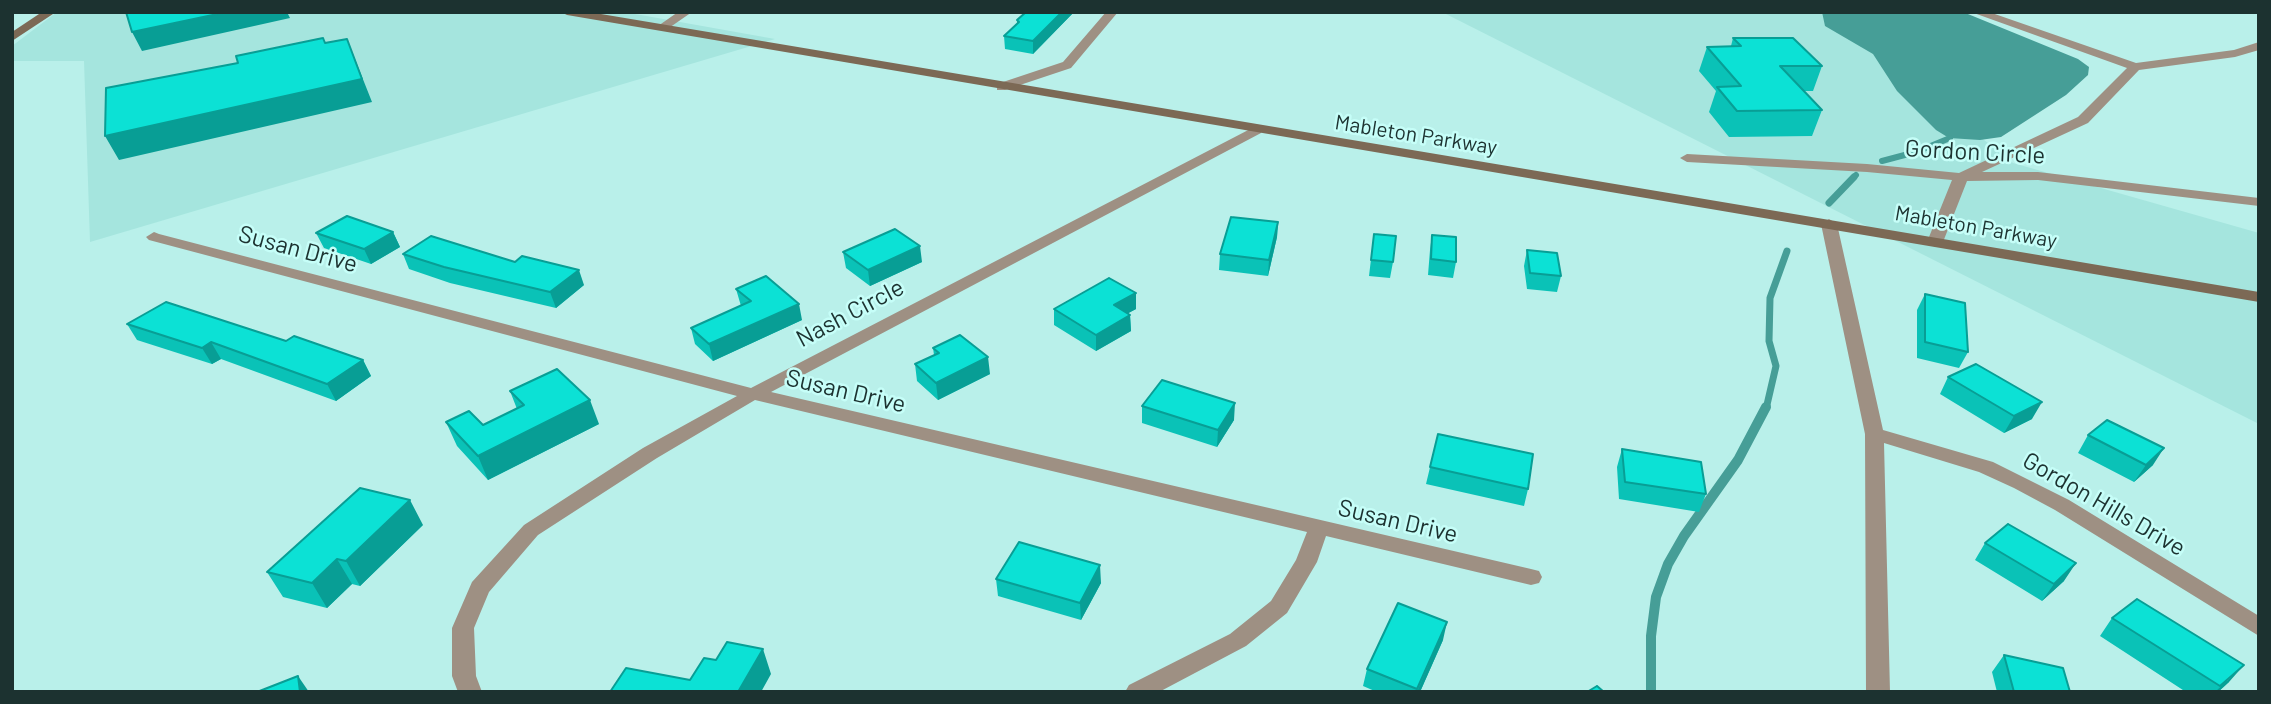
<!DOCTYPE html>
<html>
<head>
<meta charset="utf-8">
<style>
  body { margin:0 }
  #map { position:relative; width:2271px; height:704px; overflow:hidden; background:#b9f0ea; font-family:Barlow,sans-serif }
  canvas { display:block }
  .frame { position:absolute; inset:0; border:14px solid #1c3230; pointer-events:none }
</style>
</head>
<body>
<div id="map">
<canvas width="2271" height="704"></canvas>
<div class="frame"></div>
</div>
<script>
const ctx = document.querySelector('canvas').getContext('2d');
ctx.lineJoin = 'round';
function fill(path, color) { ctx.fillStyle = color; ctx.fill(path, 'evenodd'); }
const toPath = rows => new Path2D(rows.map(r => 'M' + r).join(''));
function strokePath(path, color, width, dash) { ctx.strokeStyle = color; ctx.lineWidth = width; ctx.lineCap = dash ? 'butt' : 'round'; ctx.setLineDash(dash || []); ctx.stroke(path); }
function label(font, color, halo, rows, align = 'center') {
  ctx.font = font + ' Barlow,sans-serif'; ctx.lineWidth = 5; ctx.setLineDash([]); ctx.textBaseline = 'middle'; ctx.strokeStyle = halo; ctx.fillStyle = color; for (const [text, x, y, turn = 0] of rows) {
    ctx.save(); ctx.translate(x, y); ctx.rotate((+turn || 0) * Math.PI / 180); ctx.textAlign = isNaN(turn) ? turn : align; if (halo) ctx.strokeText(text, 0, 0); ctx.fillText(text, 0, 0); ctx.restore();
  }
}
fill(toPath([
  [57,12,624,12,775,39,90,242,84,61,12,61,12,46],
  [1442,12,1823,12,2013,163,2259,233,2259,424]
]), '#a5e5de');
fill(toPath([
  [1822,12,1963,12,2078,59,2089,67,2088,75,2066,95,2001,137,1980,140,1949,138,1936,130,1897,91,1873,54,1825,26]
]), '#469e97');
strokePath(toPath([
  [1882,161,1916,152,1950,138],
  [1852,179,1856,175]
]), '#469e97', 6);
strokePath(toPath([
  [1829,203,1854,177],
  [1766,409,1776,366,1769,341,1770,298,1787,251]
]), '#469e97', 7);
strokePath(toPath([
  [1651,692,1651,636,1656,597,1668,564,1684,536,1738,460,1766,407]
]), '#469e97', 10);
fill(toPath([
  [678,12,692,12,666,30,658,30,658,26,678,12],
  [1106,12,1118,12,1071,68,1005,90,997,90,997,84,1063,62,1106,12],
  [1971,12,1989,12,2136,63,2234,50,2259,42,2259,50,2235,57,2139,70,2088,123,1982,172,2038,172,2259,198,2259,206,2038,180,1967,181,1943,242,1935,247,1927,242,1952,180,1867,172,1687,162,1680,158,1687,154,1867,164,1959,173,2078,117,2127,68,1971,12],
  [1256,126,1263,130,1261,133,771,392,1531,569,1539,571,1542,577,1539,583,1531,585,1326,536,1317,562,1287,613,1246,646,1159,692,1125,692,1129,685,1230,634,1271,601,1296,560,1307,532,755,400,657,458,538,535,489,592,474,628,476,676,482,692,458,692,452,676,452,628,472,582,524,525,643,448,737,396,149,240,146,237,154,232,159,234,751,388,1256,126],
  [1829,219,1837,224,1883,430,1993,462,2069,500,2259,616,2259,636,2055,510,2014,488,1979,472,1884,443,1890,692,1866,692,1865,434,1821,224,1829,219]
]), '#9e9083');
fill(toPath([
  [42,12,56,12,12,41,12,32,42,12],
  [561,12,589,12,2259,292,2259,302,567,15,561,12]
]), '#7c6955');
fill(toPath([
  [1074,12,1033,54,1005,49,1004,36,1017,24,1017,20],
  [1733,38,1822,66,1813,91,1804,91,1822,110,1812,136,1729,137,1709,112,1716,91,1699,71,1707,47,1731,46],
  [1278,222,1277,237,1268,276,1219,270,1220,254],
  [393,232,400,247,371,264,324,248,316,233],
  [1374,234,1393,262,1390,278,1369,276],
  [1432,235,1456,262,1453,278,1428,275,1430,250],
  [1527,250,1561,276,1557,292,1527,289,1524,266],
  [843,252,922,262,870,286,846,268],
  [403,254,584,285,556,308,450,283,409,269],
  [736,289,802,320,713,361,695,344,691,328,741,306],
  [1925,294,1968,352,1959,368,1917,358,1917,310],
  [1054,309,1136,309,1128,313,1130,315,1131,331,1096,351,1054,325],
  [127,324,286,341,363,360,371,376,336,401,221,359,212,364,137,340],
  [933,348,990,374,938,400,917,381,915,364,934,355],
  [1948,377,2032,419,2004,433,1940,394],
  [510,391,599,424,488,480,457,446,446,422,483,425,517,409],
  [1142,406,1234,420,1217,447,1142,423],
  [1438,434,1528,489,1524,506,1426,484],
  [2088,435,2153,465,2134,482,2078,453],
  [1622,449,1706,494,1699,512,1619,499,1617,467],
  [423,525,360,586,352,584,327,608,283,597,267,572],
  [1985,543,2064,581,2042,601,1975,560],
  [996,579,1101,583,1081,620,998,596],
  [2112,618,2229,682,2218,692,2186,692,2100,636],
  [1443,640,1420,692,1377,692,1363,686,1367,669],
  [2004,655,2070,692,1997,692,1992,672]
]), '#0ac2b7');
fill(toPath([
  [227,12,287,12,290,18,142,51,132,32],
  [1062,12,1074,12,1033,54,1033,41],
  [347,39,372,102,119,160,105,136],
  [1278,222,1277,237,1268,276,1269,260],
  [393,232,400,247,371,264,364,249],
  [920,246,922,262,870,286,868,270],
  [579,270,584,285,556,308,550,292],
  [1136,293,1136,309,1114,321,1114,305],
  [799,304,802,320,713,361,709,344],
  [1130,315,1131,331,1096,351,1096,335],
  [211,342,221,359,212,364,202,348],
  [988,357,990,374,938,400,936,383],
  [363,360,371,376,336,401,327,384],
  [590,400,599,424,488,480,478,456],
  [2042,402,2032,419,2004,433,2014,416],
  [1235,403,1234,420,1217,447,1218,430],
  [2164,448,2153,465,2134,482,2146,465],
  [410,500,423,525,360,586,346,561],
  [337,559,352,584,327,608,312,583],
  [2076,563,2064,581,2042,601,2054,584],
  [1100,565,1101,583,1081,620,1080,603],
  [1447,622,1443,640,1420,692,1417,692],
  [763,649,771,674,761,692,738,692],
  [2244,665,2229,682,2218,692,2215,692],
  [298,676,309,692,300,692]
]), '#089e95');
const building = toPath([
  [126,12,227,12,132,32,126,12],
  [1026,12,1062,12,1033,41,1004,36,1019,22,1017,20,1026,12],
  [323,38,325,43,347,39,362,79,105,136,106,88,238,63,236,56,323,38],
  [1733,38,1793,38,1822,66,1780,66,1822,110,1737,111,1717,87,1741,86,1707,47,1741,46,1733,38],
  [347,216,393,232,364,249,316,233,347,216],
  [1231,217,1278,222,1269,260,1220,254,1231,217],
  [895,229,920,246,868,270,843,252,895,229],
  [1374,234,1396,236,1393,262,1371,260,1374,234],
  [1432,235,1456,237,1456,262,1431,259,1432,235],
  [431,236,515,262,522,256,579,270,550,292,444,267,403,254,431,236],
  [1527,250,1557,253,1561,276,1530,273,1527,250],
  [766,276,799,304,709,344,691,328,751,301,736,289,766,276],
  [1109,278,1136,293,1114,305,1130,315,1096,335,1054,309,1109,278],
  [1925,294,1965,303,1968,352,1925,342,1925,294],
  [166,302,286,341,294,336,363,360,327,384,211,342,202,348,127,324,166,302],
  [960,335,988,357,936,383,915,364,939,353,933,348,960,335],
  [1976,364,2042,402,2014,416,1948,377,1976,364],
  [557,369,590,400,478,456,446,422,469,411,483,425,524,405,510,391,557,369],
  [1162,380,1235,403,1218,430,1142,406,1162,380],
  [2107,420,2164,448,2146,465,2088,435,2107,420],
  [1438,434,1533,454,1528,489,1430,467,1438,434],
  [1622,449,1701,462,1706,494,1625,482,1622,449],
  [360,488,410,500,346,561,337,559,312,583,267,572,360,488],
  [2008,524,2076,563,2054,584,1985,543,2008,524],
  [1019,542,1100,565,1080,603,996,579,1019,542],
  [2137,599,2244,665,2220,686,2112,618,2137,599],
  [1398,603,1447,622,1417,689,1367,669,1398,603],
  [727,642,763,649,738,692,610,692,626,668,690,680,704,658,716,660,727,642],
  [2004,655,2063,668,2070,692,2014,692,2004,655],
  [298,676,300,692,257,692,298,676],
  [1597,686,1604,692,1587,692,1597,686]
]);
fill(building, '#0ce1d5');
strokePath(building, '#089e95', 2);
label('21px', '#1c3230', '#c6fef8', [
  ["Mableton Parkway",1416,135,9],
  ["Mableton Parkway",1976,227,10]
]);
label('24px', '#1c3230', '#c6fef8', [
  ["Gordon Circle",1975,152,3],
  ["Susan Drive",298,249,15],
  ["Nash Circle",850,313,-28],
  ["Susan Drive",846,391,13],
  ["Gordon Hills Drive",2104,504,30],
  ["Susan Drive",1398,521,13]
]);
</script>
</body>
</html>
